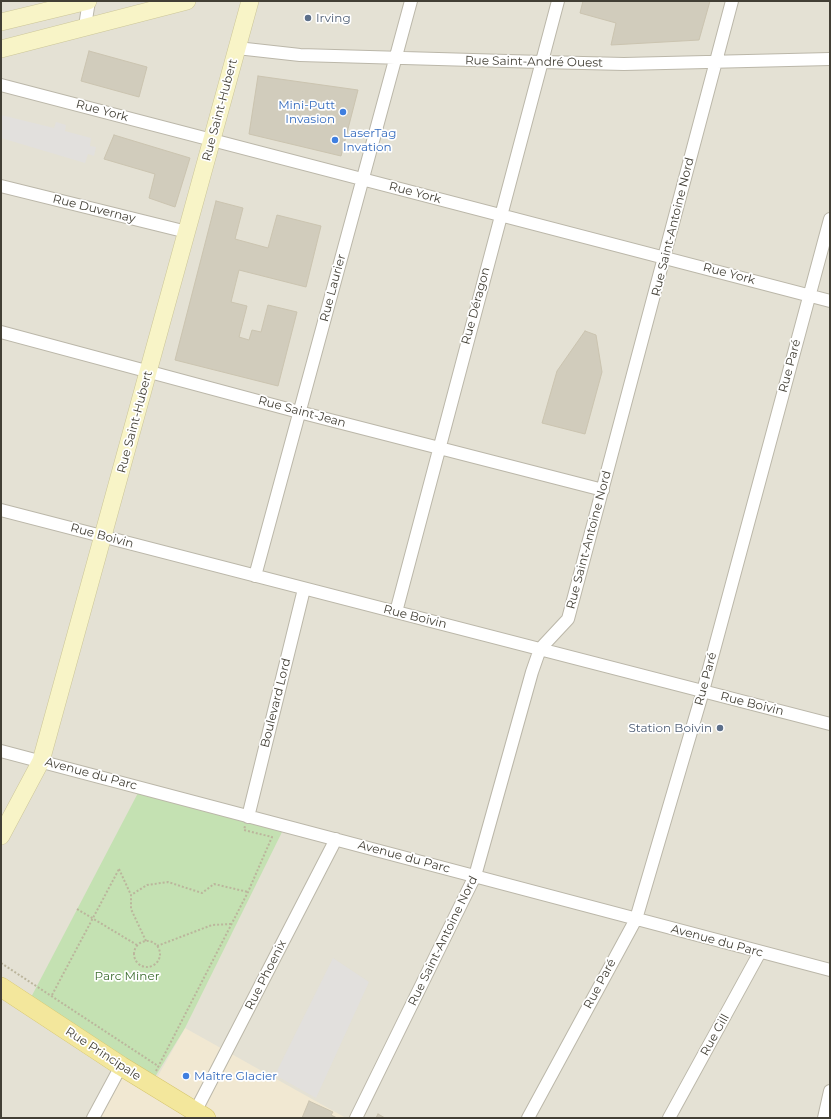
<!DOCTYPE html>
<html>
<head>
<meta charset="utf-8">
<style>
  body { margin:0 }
  #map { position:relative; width:831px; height:1119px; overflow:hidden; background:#f0efe5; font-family:Montserrat,sans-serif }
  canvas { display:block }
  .frame { position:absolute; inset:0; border:2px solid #423f35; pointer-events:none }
</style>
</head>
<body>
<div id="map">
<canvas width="831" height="1119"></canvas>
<div class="frame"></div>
</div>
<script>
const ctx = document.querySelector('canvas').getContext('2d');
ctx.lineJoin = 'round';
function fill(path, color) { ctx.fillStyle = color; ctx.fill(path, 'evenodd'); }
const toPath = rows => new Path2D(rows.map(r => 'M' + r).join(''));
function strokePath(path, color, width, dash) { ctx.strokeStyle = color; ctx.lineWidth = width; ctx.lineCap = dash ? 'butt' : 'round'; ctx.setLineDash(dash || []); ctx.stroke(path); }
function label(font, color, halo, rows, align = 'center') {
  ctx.font = font + ' Montserrat,sans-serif'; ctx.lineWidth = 3.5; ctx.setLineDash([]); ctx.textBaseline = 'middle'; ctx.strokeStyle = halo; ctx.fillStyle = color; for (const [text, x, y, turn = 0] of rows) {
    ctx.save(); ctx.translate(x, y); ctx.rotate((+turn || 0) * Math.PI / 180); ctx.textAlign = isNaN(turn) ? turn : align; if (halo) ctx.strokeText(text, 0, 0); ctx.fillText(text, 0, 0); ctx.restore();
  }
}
fill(toPath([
  [1,1,830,1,830,1118,1,1118]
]), '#e4e1d4');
fill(toPath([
  [185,1028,346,1118,99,1118,123,1074,150,1090]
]), '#f1e8d2');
fill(toPath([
  [139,791,284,828,185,1028,150,1085,27,1005]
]), '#c4e1b2');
fill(toPath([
  [1,115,54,128,56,122,66,125,65,131,91,138,90,146,96,147,94,156,88,154,85,163,1,138],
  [333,958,369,982,316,1098,275,1075]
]), '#e2e0dd');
const building = toPath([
  [583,1,710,1,699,40,611,45,616,23,580,13,583,1],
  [89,51,147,67,139,97,81,81,89,51],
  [258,76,358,90,341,156,249,134,258,76],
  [114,135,190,158,175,207,149,198,155,174,104,159,114,135],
  [216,201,243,208,235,239,268,248,277,215,321,226,306,287,239,270,231,302,247,306,239,337,249,340,252,330,261,332,268,305,297,312,278,386,175,360,216,201],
  [585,331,596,335,602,372,585,434,542,423,557,371,585,331],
  [309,1101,333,1112,331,1115,337,1118,302,1118,309,1101],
  [378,1114,385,1118,376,1118,378,1114]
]);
fill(building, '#d1ccbc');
strokePath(building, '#cbc4b0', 1);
const street = toPath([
  [85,26,89,1],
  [237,48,300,55,542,62,624,64,830,59],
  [1,85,830,301],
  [1,186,187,232],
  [1,332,299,412,603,490],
  [1,510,830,724],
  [255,576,411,1],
  [396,612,558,1],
  [1,751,830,970],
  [248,817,304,589],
  [195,1112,336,839],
  [93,1118,121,1066],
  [356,1118,475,876,532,672,540,649,568,619,732,1],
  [528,1118,636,919,703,691,830,219],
  [669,1118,760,952],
  [824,1118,830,1091]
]);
const secondary = toPath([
  [1,22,88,1],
  [1,49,187,1],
  [1,836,41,761,250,1]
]);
const primary = toPath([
  [1,987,121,1066,206,1118]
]);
strokePath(street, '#bbb7a9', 14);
strokePath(secondary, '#ccc699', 18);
strokePath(primary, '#d6c66e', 20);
strokePath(toPath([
  [119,869,131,895],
  [77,909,137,945],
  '134 954a13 13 0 1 1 26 0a13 13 0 1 1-26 0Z',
  [146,941,131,909,131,895,147,885,168,882,202,893,214,884,248,892],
  [157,946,212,925,231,924],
  [1,963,158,1066],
  [52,995,119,869],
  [156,1071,248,892,272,837,244,830,245,826]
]), '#bbb59c', 2, [2, 2]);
strokePath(street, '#fff', 12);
strokePath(secondary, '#f8f4c7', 17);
strokePath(primary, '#f3e79c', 19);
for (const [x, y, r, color] of [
  [308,18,4,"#5c6f8a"],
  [343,112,4,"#3f7fe0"],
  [335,140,4,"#3f7fe0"],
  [720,728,4,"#5c6f8a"],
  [186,1076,4,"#3f7fe0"]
]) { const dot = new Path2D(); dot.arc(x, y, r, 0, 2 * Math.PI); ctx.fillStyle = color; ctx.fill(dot); strokePath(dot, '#fff', 1.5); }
label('12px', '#4e5e75', '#fff', [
  ["Irving",316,18],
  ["Station Boivin",712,728,"right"]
], 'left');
label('12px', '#423f35', '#fff', [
  ["Rue Saint-André Ouest",534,62,1],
  ["Rue Saint-Hubert",220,110,-75],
  ["Rue York",102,111,15],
  ["Rue York",415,193,15],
  ["Rue Duvernay",94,209,14],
  ["Rue Saint-Antoine Nord",673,227,-76],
  ["Rue York",729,274,15],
  ["Rue Laurier",333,288,-75],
  ["Rue Déragon",476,306,-75],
  ["Rue Paré",790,366,-75],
  ["Rue Saint-Jean",302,412,15],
  ["Rue Saint-Hubert",135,422,-75],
  ["Rue Boivin",102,536,15],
  ["Rue Saint-Antoine Nord",589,540,-75],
  ["Rue Boivin",415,617,14],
  ["Rue Paré",706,679,-75],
  ["Boulevard Lord",276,703,-76],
  ["Rue Boivin",752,704,14],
  ["Avenue du Parc",91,774,15],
  ["Avenue du Parc",404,857,15],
  ["Rue Saint-Antoine Nord",443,941,-64],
  ["Avenue du Parc",717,941,15],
  ["Rue Phoenix",266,975,-63],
  ["Rue Paré",600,984,-62],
  ["Rue Gill",715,1035,-61],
  ["Rue Principale",103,1054,33]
]);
label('12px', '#366cbe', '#fff', [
  ["Mini-Putt",335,105,"right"],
  ["Invasion",335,119,"right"],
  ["LaserTag",343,133],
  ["Invation",343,147],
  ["Maître Glacier",194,1076]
], 'left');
label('12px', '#3d6d2f', '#fff', [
  ["Parc Miner",127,976]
]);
</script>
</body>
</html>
